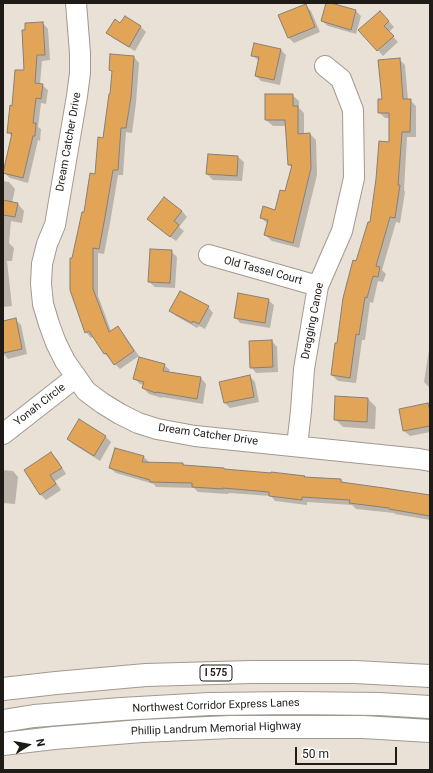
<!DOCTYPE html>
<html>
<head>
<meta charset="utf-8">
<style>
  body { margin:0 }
  #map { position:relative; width:433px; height:773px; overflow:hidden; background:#eae1d6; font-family:Roboto,sans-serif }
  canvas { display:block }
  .frame { position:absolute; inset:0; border:4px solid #1f1b17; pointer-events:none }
  .north { position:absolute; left:8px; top:725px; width:40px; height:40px; -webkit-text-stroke:3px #fff; paint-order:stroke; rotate:79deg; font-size:11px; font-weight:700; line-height:16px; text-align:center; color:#1f1b17 }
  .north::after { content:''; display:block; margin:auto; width:14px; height:18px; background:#1f1b17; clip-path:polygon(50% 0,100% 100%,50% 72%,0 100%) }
  .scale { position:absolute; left:295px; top:747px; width:102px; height:18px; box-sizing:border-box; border:2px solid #1f1b17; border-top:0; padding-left:5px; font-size:12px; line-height:14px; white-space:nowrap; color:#1f1b17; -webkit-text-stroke:3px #fff; paint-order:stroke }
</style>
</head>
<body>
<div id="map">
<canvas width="433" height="773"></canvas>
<div class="frame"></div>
<div class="north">N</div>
<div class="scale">50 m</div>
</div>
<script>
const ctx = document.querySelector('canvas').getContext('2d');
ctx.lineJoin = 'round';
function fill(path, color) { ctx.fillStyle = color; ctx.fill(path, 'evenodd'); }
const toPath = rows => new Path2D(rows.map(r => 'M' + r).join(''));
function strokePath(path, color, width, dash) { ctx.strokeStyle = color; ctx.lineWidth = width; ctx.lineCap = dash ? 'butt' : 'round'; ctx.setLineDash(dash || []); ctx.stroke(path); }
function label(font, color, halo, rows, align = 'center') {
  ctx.font = font + ' Roboto,sans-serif'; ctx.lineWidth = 3; ctx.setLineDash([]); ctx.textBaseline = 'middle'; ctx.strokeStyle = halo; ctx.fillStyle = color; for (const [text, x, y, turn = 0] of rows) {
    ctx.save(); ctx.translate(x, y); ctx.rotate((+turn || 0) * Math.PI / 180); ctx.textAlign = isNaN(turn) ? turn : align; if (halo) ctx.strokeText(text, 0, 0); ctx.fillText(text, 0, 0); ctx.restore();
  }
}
fill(toPath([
  [327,3,356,11,361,16,356,34,328,26,322,21],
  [305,5,311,11,320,32,294,43,288,37],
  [125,17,141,27,146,32,135,51,113,38,108,33,121,24],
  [385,17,394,27,389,32,398,42,383,56,360,30],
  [43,23,48,29,50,60,42,61,40,84,42,85,48,90,46,104,41,103,38,127,41,129,40,141,38,140,28,183,10,178,4,173,12,137,8,132,13,107],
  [281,50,286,55,280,85,261,81,256,76,259,61,252,55],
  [111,55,134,57,139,63,136,103,132,133,126,132,123,175,118,175,110,223,104,254,98,253,98,296,111,331,118,327,123,333,139,356,120,369,105,354,93,337,91,338,86,332,73,259,84,213,96,175,103,139,111,95,113,73,110,70],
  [399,59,405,65,408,100,410,100,416,106,416,137,407,137,404,190,405,192,400,223,396,222,382,270,386,274,383,282,378,281,373,303,370,302,365,340,362,340,356,383,338,381,332,375,337,344,357,262,370,223,390,143,390,118,385,118,379,112],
  [292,95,299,101,299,108,304,113,304,134,310,134,316,140,317,175,299,248,272,241,265,235,268,224,261,218,276,211,286,193,292,168,289,164,287,126,273,126,266,120],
  [209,155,238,157,244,162,242,181,213,180,207,174],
  [3,181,9,182,15,189,12,203,18,204,24,211,22,223,11,221,9,243,14,248,12,261,7,261,12,306,3,307],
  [164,198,182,211,187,217,179,227,184,231,176,241,154,225,149,219],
  [171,251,177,257,175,288,155,287,149,282],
  [268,300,274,305,270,328,240,323,235,317],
  [208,307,213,313,205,329,199,326,197,328,176,316,170,311],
  [16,320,21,325,27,354,8,359,3,353,3,322],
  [272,341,277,347,278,372,256,373,251,367],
  [430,344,430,388,424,382],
  [164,365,170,370,169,373,201,378,206,384,203,404,162,397,162,398,149,394,143,388,144,385,140,384,134,378],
  [250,376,255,382,259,402,230,408,225,403],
  [368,399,376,407,375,429,343,427,335,419],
  [428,404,430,406,430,432,410,436,404,431],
  [80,420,106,437,111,442,100,461,73,444,68,439],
  [51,454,57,459,66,474,55,481,61,490,46,500,41,495],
  [144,457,150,463,183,464,185,466,224,469,225,470,304,476,305,478,341,480,345,484,430,497,430,520,395,514,394,513,356,509,352,505,307,502,307,505,275,501,271,496,229,493,228,494,198,492,194,488,156,487,154,484,116,473,110,468],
  [3,470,13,471,18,477,15,504,3,503]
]), '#0003');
const building = toPath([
  [326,3,331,3,356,10,351,30,321,21,326,3],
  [306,4,315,27,288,38,278,15,306,4],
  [380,11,389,21,384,26,394,36,377,51,358,30,380,11],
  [125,16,141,26,129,47,106,33,115,19,120,23,125,16],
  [43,22,45,55,37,55,35,83,43,84,41,99,36,98,33,123,36,123,35,136,33,136,23,178,3,173,12,133,7,133,10,105,12,106,15,70,24,70,22,30,25,30,25,23,43,22],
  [254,43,281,49,274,80,255,76,259,57,251,56,254,43],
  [110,54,134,56,131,97,126,128,121,128,118,170,113,170,105,217,99,249,93,248,93,289,109,332,118,326,134,351,114,365,106,353,104,354,89,331,85,333,70,290,70,258,72,258,82,212,84,212,90,173,95,174,98,137,103,138,109,94,110,94,112,71,109,70,110,54],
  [400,58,403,99,411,99,410,132,402,132,398,185,400,185,395,218,390,217,376,266,380,267,378,277,373,276,367,298,365,297,359,335,356,334,350,378,331,375,335,343,337,343,343,298,353,260,356,261,368,222,370,222,376,179,379,141,389,142,389,113,378,113,378,99,382,99,378,60,400,58],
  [265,94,293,94,293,106,298,106,298,134,310,133,311,168,293,243,264,235,268,220,260,218,263,206,275,210,280,190,285,191,292,165,288,165,285,120,265,120,265,94],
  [208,154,238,156,237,176,206,174,208,154],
  [164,197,182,211,174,221,179,225,170,237,147,219,164,197],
  [3,200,18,203,15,217,3,215,3,200],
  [150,249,172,250,170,283,148,282,150,249],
  [180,291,209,306,199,324,193,321,192,323,169,311,180,291],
  [238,293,269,299,265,323,234,318,238,293],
  [16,318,22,349,3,353,3,321,16,318],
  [272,340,273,367,250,368,249,341,272,340],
  [139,357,165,364,163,371,201,377,197,399,156,392,156,393,142,388,144,382,133,379,139,357],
  [250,375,254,397,224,403,219,382,250,375],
  [335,396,368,398,367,422,334,420,335,396],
  [428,403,430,411,430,426,403,431,399,409,428,403],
  [79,419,106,436,94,456,67,439,79,419],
  [115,448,144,456,142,462,183,463,183,465,224,468,224,469,271,473,271,472,305,476,304,477,341,479,341,482,384,488,430,495,430,516,389,509,389,508,349,503,350,500,302,497,302,500,269,496,269,492,223,488,223,489,192,487,192,483,150,482,150,480,109,468,115,448],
  [51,452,62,468,50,475,56,484,40,495,24,470,51,452]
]);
fill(building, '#e2a557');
strokePath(building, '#887f75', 1);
const minor = toPath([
  [76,3,80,53,80,73,77,96,55,225,47,244,42,264,41,284,43,304,49,324,56,343,65,361,86,391,102,403,120,414,138,423,157,429,195,436,419,459,430,461],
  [209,255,318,286],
  [3,434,76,377],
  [297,446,301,411,304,369,318,286,342,231,354,178,353,110,341,79,325,66]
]);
const highway = toPath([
  [3,689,56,683,146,675,251,672,355,672,430,676],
  [3,721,34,716,121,709,209,704,294,703,379,704,430,707],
  [3,744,54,738,142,731,231,727,363,727,430,731]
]);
strokePath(minor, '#a2998f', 22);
strokePath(highway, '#a2998f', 24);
strokePath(minor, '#fff', 20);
strokePath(highway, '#fff', 22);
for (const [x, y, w] of [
  [216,673,32]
]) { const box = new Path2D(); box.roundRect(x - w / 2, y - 8, w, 16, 3); ctx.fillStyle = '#fff'; ctx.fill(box); strokePath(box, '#1f1b17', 1); }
label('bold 10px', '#1f1b17', null, [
  ["I 575",216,673]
]);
label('11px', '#1f1b17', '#fff', [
  ["Dream Catcher Drive",69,142,-80],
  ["Old Tassel Court",263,271,15],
  ["Dragging Canoe",313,321,-79],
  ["Yonah Circle",40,405,-38],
  ["Dream Catcher Drive",208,435,8],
  ["Northwest Corridor Express Lanes",216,706,-2],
  ["Phillip Landrum Memorial Highway",216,729,-2]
]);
</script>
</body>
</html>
